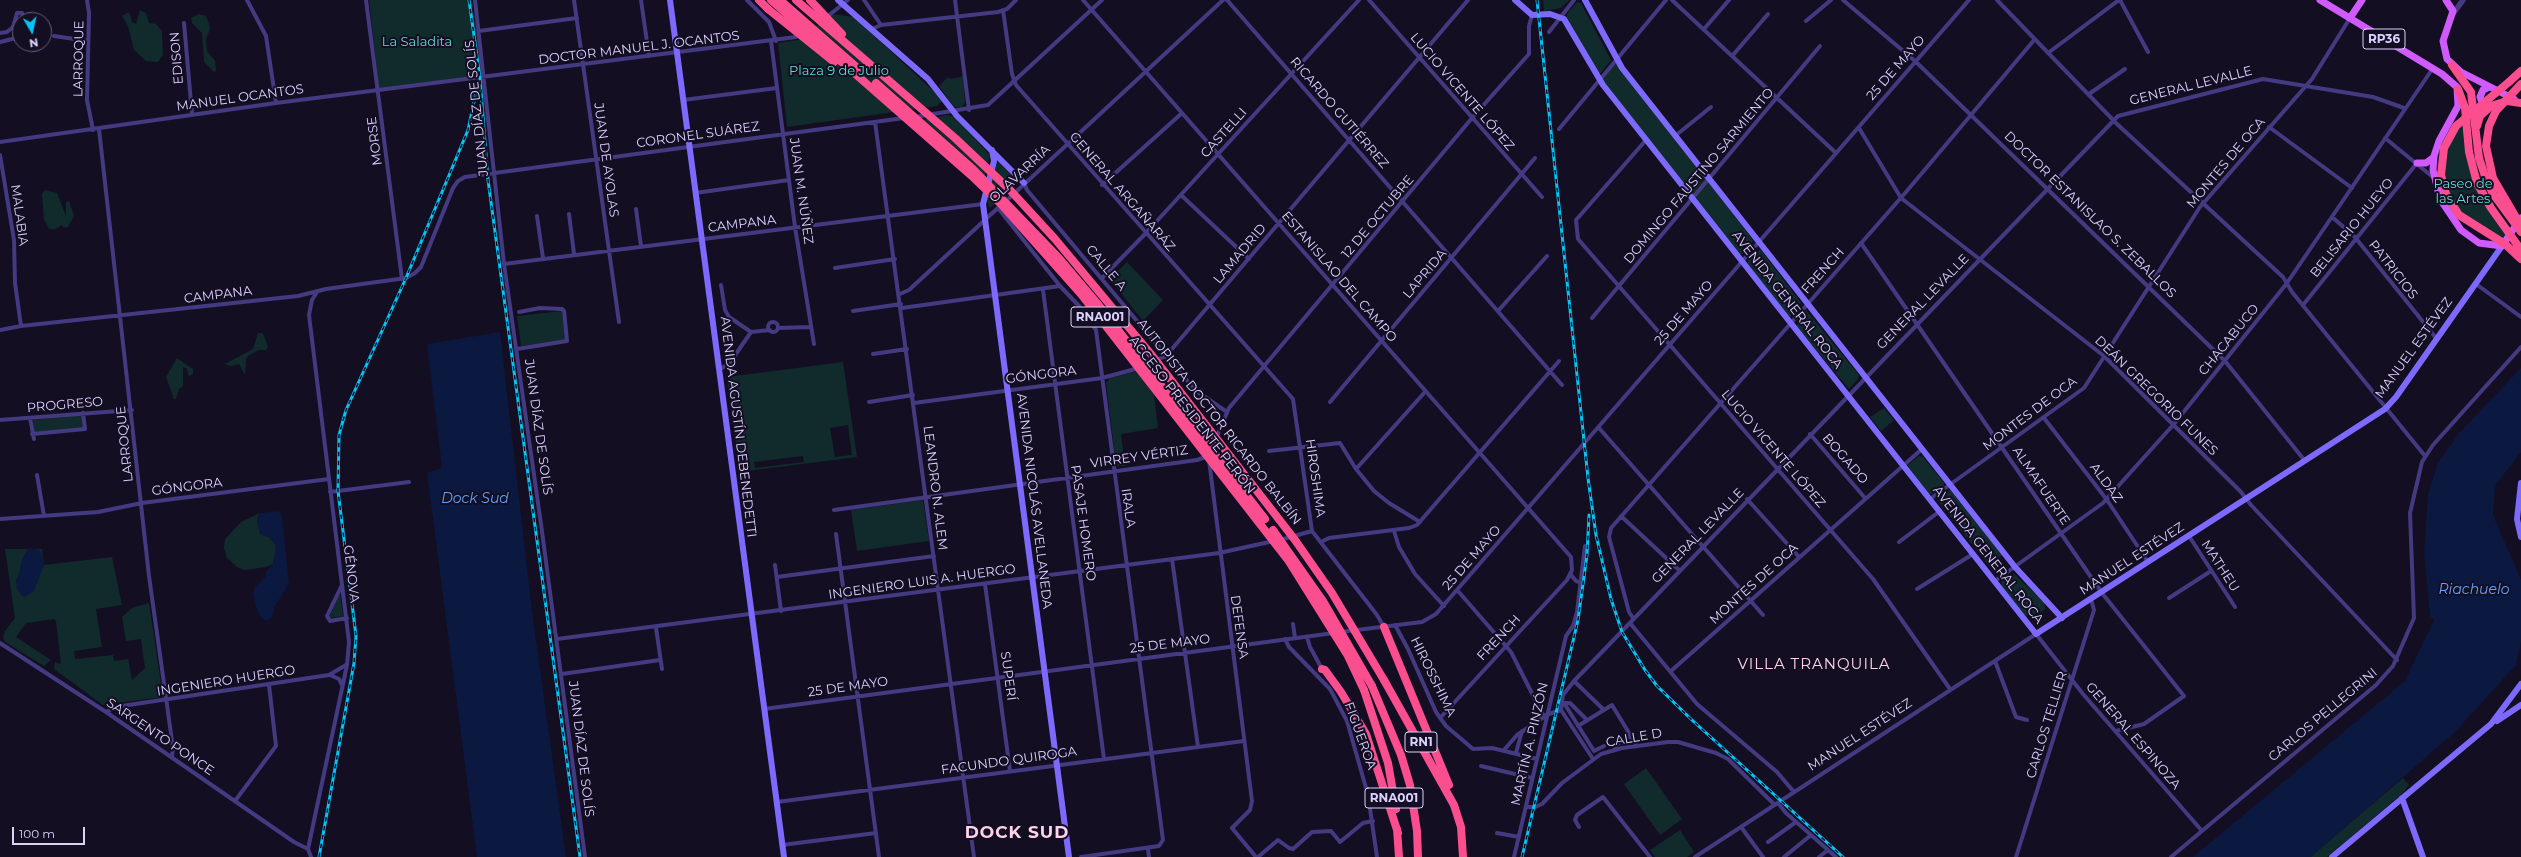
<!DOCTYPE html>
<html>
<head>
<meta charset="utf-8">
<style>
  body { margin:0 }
  #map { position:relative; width:2521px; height:857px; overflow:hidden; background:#140e23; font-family:Montserrat,sans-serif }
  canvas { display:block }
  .north { position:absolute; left:12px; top:12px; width:40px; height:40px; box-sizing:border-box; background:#140e23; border:1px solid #645c7b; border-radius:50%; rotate:171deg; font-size:11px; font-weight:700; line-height:16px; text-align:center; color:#dbd1fe }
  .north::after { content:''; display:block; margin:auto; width:14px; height:18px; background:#05c4f6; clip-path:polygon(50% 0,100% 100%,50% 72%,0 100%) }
  .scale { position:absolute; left:12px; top:827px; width:73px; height:18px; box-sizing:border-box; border:2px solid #dbd1fe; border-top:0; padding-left:5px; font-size:12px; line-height:14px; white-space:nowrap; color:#dbd1fe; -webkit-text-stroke:3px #140e23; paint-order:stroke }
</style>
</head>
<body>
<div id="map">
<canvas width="2521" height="857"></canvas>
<div class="north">N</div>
<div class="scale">100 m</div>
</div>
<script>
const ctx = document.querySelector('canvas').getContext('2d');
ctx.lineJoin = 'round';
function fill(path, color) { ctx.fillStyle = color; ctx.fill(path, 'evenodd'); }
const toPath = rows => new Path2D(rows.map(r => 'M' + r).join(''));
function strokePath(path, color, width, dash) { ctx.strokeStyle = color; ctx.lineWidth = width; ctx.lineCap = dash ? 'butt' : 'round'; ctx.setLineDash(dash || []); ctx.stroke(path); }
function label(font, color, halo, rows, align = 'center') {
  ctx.font = font + ' Montserrat,sans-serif'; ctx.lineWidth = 4; ctx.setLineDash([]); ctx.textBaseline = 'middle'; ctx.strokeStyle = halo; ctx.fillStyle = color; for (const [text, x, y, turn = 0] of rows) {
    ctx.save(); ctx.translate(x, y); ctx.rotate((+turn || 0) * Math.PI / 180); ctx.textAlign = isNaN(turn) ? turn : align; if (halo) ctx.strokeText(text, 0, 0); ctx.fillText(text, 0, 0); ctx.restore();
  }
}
fill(toPath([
  [369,0,471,0,484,78,379,89],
  [1543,0,1569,0,1561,8,1544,11],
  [1577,2,1581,3,1611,60,1601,73,1598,73,1567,19,1567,14],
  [140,10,146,13,149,23,156,24,162,31,163,55,158,62,146,61,134,50,128,26,122,16,129,12,132,22,136,24],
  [199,14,206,16,209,24,210,29,206,39,207,51,215,61,216,71,214,72,204,62,202,33,192,23,191,18],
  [832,14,854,17,943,100,937,106,787,127,778,43,798,40],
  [1617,60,1710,179,1753,241,1743,254,1740,254,1599,80],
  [963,76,965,102,962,107,954,107,939,86,948,77,951,79],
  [946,115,954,116,990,155,982,188,909,123],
  [2466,120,2466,148,2471,175,2481,196,2506,234,2503,239,2462,214,2451,201,2444,180,2444,154,2454,130],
  [996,159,1018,183,990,208,986,200],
  [45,190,57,193,66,216,66,202,69,201,74,216,68,227,64,228,62,225,55,229,49,229,44,219,42,194],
  [1760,249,1801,303,1791,316,1788,316,1748,264,1748,260],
  [1127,262,1163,300,1143,321,1110,279],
  [1806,310,1859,375,1858,379,1849,389,1796,326],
  [562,311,565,340,521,346,517,316],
  [258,333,263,333,268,347,266,350,259,350,249,355,246,359,245,375,239,364,230,366,225,364,253,349],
  [177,358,193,369,193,374,189,376,186,368,183,367,183,386,179,389,176,399,174,399,166,377],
  [843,362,857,457,740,472,727,377],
  [848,425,852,455,835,457,830,428],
  [803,456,804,462,755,468,754,462],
  [1138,371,1154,395,1158,428,1121,434,1125,466,1118,466,1116,464,1106,383,1110,378],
  [1884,408,1894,420,1881,431,1870,417],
  [82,415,83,429,34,433,33,420],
  [1919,456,1923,457,1944,483,1944,486,1932,494,1929,494,1908,468,1908,465],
  [1950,490,1954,492,2002,555,1989,566,1938,501,1939,497],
  [923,500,929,541,857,551,851,510],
  [260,513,257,521,262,535,269,537,276,546,274,560,273,564,266,567,245,570,237,567,227,558,224,548,225,539,241,522],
  [5,549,42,549,44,565,112,557,122,605,96,609,102,647,74,651,75,659,113,655,114,661,128,659,132,680,145,668,141,639,126,641,122,617,132,608,149,603,163,697,103,705,54,669,55,662,61,664,56,621,54,619,26,623,16,637,51,660,44,666,5,642,3,638,5,631,15,618],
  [2014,574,2044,602,2045,609,2034,617,2025,615,2001,586,2001,582],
  [340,592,343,616,329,618],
  [1646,768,1682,819,1660,835,1624,784],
  [2403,778,2409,785,2403,793,2327,857,2310,857],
  [1680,830,1694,852,1687,857,1655,857,1650,850]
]), '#112a2c');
fill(toPath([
  [500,332,532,611,566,857,477,857,427,473,442,468,427,344],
  [2521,368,2521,452,2495,486,2493,515,2521,580,2521,641,2516,665,2455,732,2311,857,2193,857,2405,681,2434,620,2430,616,2424,554,2428,494,2438,463,2459,433],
  [279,511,282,517,289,584,275,606,272,617,267,621,261,618,256,607,253,593,254,588,266,576,266,572,273,564,276,546,269,537,260,534,257,521,260,513],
  [29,548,40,550,44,565,34,591,25,597,22,596,17,589,16,580,20,571,22,559]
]), '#0b183f');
strokePath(toPath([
  [87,0,89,13,87,100,93,130],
  [247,0,266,36,276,103],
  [366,0,402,279],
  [475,0,504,264,541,524,585,857],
  [574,0,619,322],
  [641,0,649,56],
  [747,0,769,22,776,41],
  [864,0,881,25],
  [955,0,969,110],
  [1083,0,1571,557,1572,570,1567,580,1440,718],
  [1227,0,1562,385],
  [1369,0,1542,197],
  [1672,0,1836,153],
  [1843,0,1915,61,2225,361,2305,461],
  [1997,0,2117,124,2283,277,2292,292,2425,456],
  [2120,0,2148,52],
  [1003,10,1012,74,1016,85,1293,399,1312,531,1377,615,1384,627],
  [828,16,848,0],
  [1806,21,1831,0],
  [184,23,192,114],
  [872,29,881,25,998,12,1007,9,1016,0],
  [1704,29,1729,0],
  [479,31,577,18],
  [1549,32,1574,0],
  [0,33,7,32,13,27,17,13,22,13,24,20],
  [54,36,88,41],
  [771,41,795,227,814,344],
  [0,42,20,37],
  [2048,53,2119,0],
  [1733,55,1768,14],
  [2089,94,2125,69],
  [683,100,777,88],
  [915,117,988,105,1102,0],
  [875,122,974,857],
  [2269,127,2352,188],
  [1859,128,1901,198,2104,356,2241,492,2251,505,2397,660],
  [99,129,149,576,173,748,172,757],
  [1559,129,1666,0],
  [1675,136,1711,107],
  [2385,138,2434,178],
  [1646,140,1576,220,1578,239,1873,579,1950,689],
  [0,142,276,103,796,37],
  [0,155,14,240,15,283,21,326],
  [1024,183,1027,190,1195,390,1227,412],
  [1102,185,1182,113],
  [695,193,789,180],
  [1181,195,1249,259],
  [1005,202,1223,0],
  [998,208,1060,286,1079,306,1096,330,1163,840,1159,846,1081,857],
  [636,209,641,246],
  [569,214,574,254],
  [537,216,543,258],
  [2332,217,2354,236,2436,338],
  [1861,243,2102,593,2184,696,2144,724,2116,731],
  [504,264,983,204],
  [835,268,895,259],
  [1102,278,1145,234,1359,0],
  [2476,284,2521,317],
  [721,285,725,310,729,317,751,332,770,330],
  [1043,290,1104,759],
  [900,294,909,290,1000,206],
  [2303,305,2417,163],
  [902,308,1060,286],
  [853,311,901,304],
  [1498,311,1547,256],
  [1592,318,1820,46],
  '768 327a5 5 0 1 1 10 0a5 5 0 1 1-10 0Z',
  [778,328,811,327],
  [0,330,21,326,298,296,326,289,406,278,415,273,421,267,453,188,458,181,465,177,904,118],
  [517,349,567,341,564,311,562,309,540,308,519,312],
  [873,354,907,349],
  [1145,365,1166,356,1468,0],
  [720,369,729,364,751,332],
  [869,402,913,395],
  [1330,402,1535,158],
  [914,403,1102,378,1139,368],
  [30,418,34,439],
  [2044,418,2107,500,2148,562],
  [0,420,132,410],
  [1599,428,1763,615],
  [32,434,85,429,83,413],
  [1810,434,1865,498],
  [1211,450,1229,408,1472,118,1529,54,1529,26,1532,15],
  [1269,451,1340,443,1356,469,1374,491,1389,503,1420,522],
  [1209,460,1252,801,1250,810,1232,828,1256,857],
  [1356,469,1425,392],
  [37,475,44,516],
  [330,492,409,482],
  [1747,499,1799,557],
  [1930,499,2084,388,2200,207,2312,79,2350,18],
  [834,510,1197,460,1208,456],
  [1621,516,1679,570],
  [0,519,98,512,142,503,329,479],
  [1394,531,1399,547,1415,574,1444,606],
  [836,534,879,857],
  [2189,536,2235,607],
  [1280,540,1312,531],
  [1321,542,1329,538,1409,528,1417,525,1559,361],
  [1899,542,1940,511],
  [1172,559,1198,747],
  [775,565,781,611],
  [1571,575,1576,581,1581,583],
  [777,577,934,556],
  [1995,581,2103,503,2174,424,2287,283,2433,68],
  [985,584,1010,771],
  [342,585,327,616,330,621,347,618],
  [1917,589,1973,554],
  [1458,591,1511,652,1544,717,1546,715],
  [2169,598,2211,571],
  [1633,618,1629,612,1609,537,1611,528,1906,192,2035,39],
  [1630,623,1697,704,1777,772,1794,792],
  [1293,624,1295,638],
  [1395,625,1408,649,1436,712,1446,726,1473,749,1492,748,1537,759],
  [656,628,662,669],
  [1340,632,1422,622,1436,614,1969,0],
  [1307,637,1310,647,1322,669],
  [557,639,1219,553,1274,541],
  [1285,639,1289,647,1330,689,1347,721,1368,795,1377,857],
  [0,643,106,712,294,842,308,849],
  [1995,661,2016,717,2027,720],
  [1671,671,1922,449],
  [562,674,660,660],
  [330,675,339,679,342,685],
  [1574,681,1604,710],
  [1561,702,1564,703,1594,751,1604,746],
  [1564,703,1570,703,1587,720],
  [764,709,1334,633],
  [1561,710,1563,695,1574,681,2118,116,2263,79,2373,97,2404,108],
  [1561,710,1593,759],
  [106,712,115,707,329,675,346,665],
  [1546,715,1561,710],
  [1578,726,1612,705,1637,746],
  [1615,749,1617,744,1631,736],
  [1504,750,1517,735,1544,717],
  [1516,753,1522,731],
  [1481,766,1532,778],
  [235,801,276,746,269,685],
  [777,802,1244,741],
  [1778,803,1786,813,1836,857],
  [1526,807,1535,807,1542,804,1562,783,1601,754,1622,748,1668,742,1678,742,1716,753,1728,759,1775,805],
  [1579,827,1575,820,1577,815,1603,797,1650,857],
  [1741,827,1763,857],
  [1497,833,1519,837],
  [1768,842,1796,822],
  [782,845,876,833],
  [1148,849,1149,857],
  [311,857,308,849,347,665,349,642,309,315,312,300,317,292],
  [1258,857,1278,840,1289,848,1293,849,1312,832,1331,831,1340,842,1363,823,1373,821],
  [1514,857,1566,636,1573,626,1577,612,1585,546],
  [1695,857,2036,634,2083,694,2202,831],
  [1784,857,1811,835],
  [1819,857,1828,850],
  [2016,857,2094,610,2091,599],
  [2171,857,2376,685,2393,666,2414,618,2410,513,2422,462,2433,445,2521,347]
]), '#443a81', 4);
strokePath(toPath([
  [2452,15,2463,0]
]), '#443a81', 5.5);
strokePath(toPath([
  [670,0,784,857],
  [838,0,928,79,957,116,1024,183],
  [1515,0,1532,15,1550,14,1564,19,1603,85,2036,634,2385,409,2396,397,2502,246],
  [1585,0,1622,68,2015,567,2062,618],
  [992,150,994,161,983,204,1069,857],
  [2521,483,2517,519,2521,537],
  [2497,721,2521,705],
  [2402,798,2423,857],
  [2332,857,2491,724,2521,684]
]), '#7d6afc', 6);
strokePath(toPath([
  [2320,0,2442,74,2457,87,2458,106,2439,141,2434,156,2433,170,2440,199,2461,230,2479,243,2502,246,2521,218],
  [2446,0,2453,11,2443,41,2447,59,2461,72,2514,99],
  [2350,18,2362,0],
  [2489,104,2482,102,2480,97,2483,90,2489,87],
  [2417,163,2426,163,2434,157]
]), '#d15afc', 7);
strokePath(toPath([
  [759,0,768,9],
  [2452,65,2471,92,2479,158,2486,179],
  [2509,82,2521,71],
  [2458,89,2465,108,2469,152,2477,183],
  [2477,126,2480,116,2491,106,2507,101,2521,103],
  [1384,627,1449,785],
  [1322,669,1325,670,1341,692,1366,734,1398,833],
  [1384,680,1454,805,1461,827,1463,857],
  [1372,686,1401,755,1410,785,1417,831,1418,857],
  [1364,690,1388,763,1396,809],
  [1397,829,1399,857]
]), '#fb4e8e', 8);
const rail = toPath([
  [469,0,480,78,488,180,580,857],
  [1537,0,1588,478,1596,535,1611,599,1622,632,1645,670,1657,686,1693,721,1843,857],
  [319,857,354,663,356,636,338,491,339,435,346,410,406,278,468,130,477,87],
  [1522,857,1578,620,1587,555,1589,515]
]);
strokePath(rail, '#05c4f6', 3);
strokePath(rail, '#140e23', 1.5, [4.5]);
strokePath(toPath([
  [771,0,974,178,1001,204,1081,294,1288,560,1348,656,1364,690],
  [780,0,861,71],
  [796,0,955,138,1010,190,1055,239,1150,353,1295,540,1332,593,1384,680],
  [810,0,842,34],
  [768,9,834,62],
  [2509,82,2456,126,2444,148,2441,175,2446,194,2459,215,2505,244,2521,259],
  [876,83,974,170,1058,257,1097,303,1265,519],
  [2521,84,2496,111,2489,126,2486,146,2493,178,2521,226],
  [2486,179,2493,194,2521,232],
  [2477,183,2491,208,2521,250],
  [1273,530,1323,601,1372,686]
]), '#fb4e8e', 8);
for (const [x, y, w] of [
  [2384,39,42],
  [1100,317,58],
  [1421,742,32],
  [1394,798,58]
]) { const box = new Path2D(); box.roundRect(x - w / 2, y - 10, w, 20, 3); ctx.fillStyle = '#140e23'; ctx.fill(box); strokePath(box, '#dbd1fe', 1); }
label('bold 12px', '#dbd1fe', null, [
  ["RP36",2384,39],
  ["RNA001",1100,317],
  ["RN1",1421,742],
  ["RNA001",1394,798]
]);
label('13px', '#5eddcb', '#140e23', [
  ["La Saladita",417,42],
  ["Plaza 9 de Julio",839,71],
  ["Paseo de",2463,184],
  ["las Artes",2463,199]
]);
label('13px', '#dbd1fe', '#140e23', [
  ["DOCTOR MANUEL J. OCANTOS",639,48,-7],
  ["EDISON",177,58,-95],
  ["LARROQUE",79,59,-89],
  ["25 DE MAYO",1896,68,-49],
  ["GENERAL LEVALLE",2191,86,-14],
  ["LUCIO VICENTE LÓPEZ",1462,92,49],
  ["MANUEL OCANTOS",240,98,-8],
  ["JUAN DÍAZ DE SOLÍS",477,108,-96],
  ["RICARDO GUTIÉRREZ",1339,113,49],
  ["CASTELLI",1224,133,-48],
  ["CORONEL SUÁREZ",698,135,-8],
  ["MORSE",375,141,-97],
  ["JUAN DE AYOLAS",606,160,82],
  ["MONTES DE OCA",2226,163,-50],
  ["OLAVARRÍA",1020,174,-43],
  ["DOMINGO FAUSTINO SARMIENTO",1699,176,-50],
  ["JUAN M. NÚÑEZ",801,191,82],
  ["GENERAL ARGAÑARÁZ",1122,192,49],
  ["MALABIA",19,215,82],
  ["DOCTOR ESTANISLAO S. ZEBALLOS",2090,215,44],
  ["12 DE OCTUBRE",1378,217,-50],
  ["CAMPANA",742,224,-7],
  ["BELISARIO HUEYO",2352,228,-51],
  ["LAMADRID",1240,254,-50],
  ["CALLE A",1106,268,50],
  ["PATRICIOS",2393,270,52],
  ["FRENCH",1823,271,-48],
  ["LAPRIDA",1425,274,-50],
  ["ESTANISLAO DEL CAMPO",1339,277,49],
  ["CAMPANA",218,295,-7],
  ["AVENIDA GENERAL ROCA",1787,300,52],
  ["GENERAL LEVALLE",1923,302,-46],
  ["25 DE MAYO",1684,313,-49],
  ["CHACABUCO",2229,340,-51],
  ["MANUEL ESTÉVEZ",2414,348,-54],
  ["GÓNGORA",1041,375,-7],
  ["DEÁN GREGORIO FUNES",2156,396,44],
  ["PROGRESO",65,405,-5],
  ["MONTES DE OCA",2030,414,-37],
  ["ACCESO PRESIDENTE PERÓN",1192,415,52],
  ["AUTOPISTA DOCTOR RICARDO BALBÍN",1219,422,52],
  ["JUAN DÍAZ DE SOLÍS",538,427,82],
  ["AVENIDA AGUSTÍN DEBENEDETTI",738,427,83],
  ["LARROQUE",125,444,-96],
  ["LUCIO VICENTE LÓPEZ",1773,449,49],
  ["VIRREY VÉRTIZ",1139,457,-8],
  ["BOGADO",1845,459,49],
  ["HIROSHIMA",1315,478,82],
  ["ALDAZ",2106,483,54],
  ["ALMAFUERTE",2041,486,56],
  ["GÓNGORA",187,487,-7],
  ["LEANDRO N. ALEM",935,488,83],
  ["AVENIDA NICOLÁS AVELLANEDA",1034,501,83],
  ["IRALA",1128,508,82],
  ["PASAJE HOMERO",1083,523,82],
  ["GENERAL LEVALLE",1698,536,-46],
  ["AVENIDA GENERAL ROCA",1988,555,52],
  ["25 DE MAYO",1472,558,-49],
  ["MANUEL ESTÉVEZ",2132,559,-33],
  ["MATHEU",2220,566,57],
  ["GÉNOVA",351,574,83],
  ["INGENIERO LUIS A. HUERGO",922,582,-8],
  ["MONTES DE OCA",1754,584,-42],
  ["DEFENSA",1239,627,82],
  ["FRENCH",1499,638,-47],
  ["25 DE MAYO",1170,644,-7],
  ["SUPERÍ",1008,676,82],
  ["HIROSSHIMA",1433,677,64],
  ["INGENIERO HUERGO",226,681,-9],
  ["25 DE MAYO",848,687,-8],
  ["CARLOS PELLEGRINI",2323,715,-40],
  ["CARLOS TELLIER",2047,725,-73],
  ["MANUEL ESTÉVEZ",1860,735,-33],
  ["FIGUEROA",1360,736,70],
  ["GENERAL ESPINOZA",2133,736,49],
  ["SARGENTO PONCE",160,737,34],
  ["CALLE D",1634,738,-10],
  ["MARTÍN A. PINZÓN",1530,744,-77],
  ["JUAN DÍAZ DE SOLÍS",581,749,83],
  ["FACUNDO QUIROGA",1009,761,-8]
]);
label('italic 14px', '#61a3fc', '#140e23', [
  ["Dock Sud",475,499],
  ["Riachuelo",2474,590]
]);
ctx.letterSpacing = '1px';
label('15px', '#fed3ea', '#140e23', [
  ["VILLA TRANQUILA",1814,665]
]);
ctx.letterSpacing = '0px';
ctx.letterSpacing = '1px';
label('bold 17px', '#fed3ea', '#140e23', [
  ["DOCK SUD",1017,833]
]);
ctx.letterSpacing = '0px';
</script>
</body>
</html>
